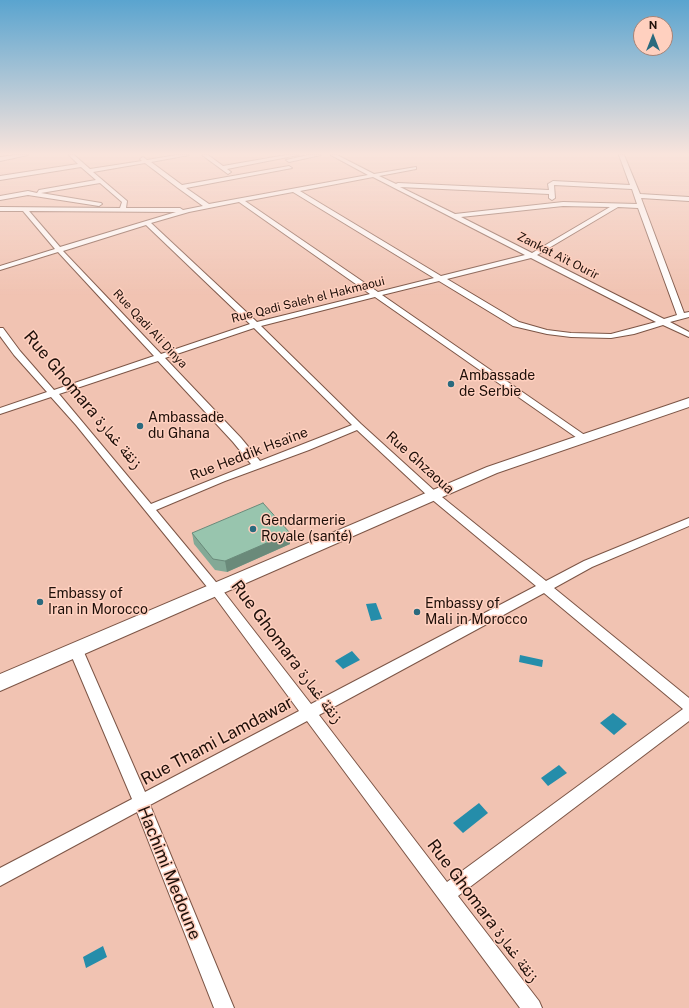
<!DOCTYPE html>
<html>
<head>
<meta charset="utf-8">
<style>
  body { margin:0 }
  #map { position:relative; width:689px; height:1008px; overflow:hidden; background:#f1c3b2; font-family:"Public Sans",sans-serif }
  canvas { display:block }
  .north { position:absolute; left:633px; top:16px; width:40px; height:40px; box-sizing:border-box; background:#ffd0bf; border:1px solid #a58376; border-radius:50%; rotate:0deg; font-size:11px; font-weight:700; line-height:16px; text-align:center; color:#1e0f09 }
  .north::after { content:''; display:block; margin:auto; width:14px; height:18px; background:#2a6a7e; clip-path:polygon(50% 0,100% 100%,50% 72%,0 100%) }
</style>
</head>
<body>
<div id="map">
<canvas width="689" height="1008"></canvas>
<div class="north">N</div>
</div>
<script>
const ctx = document.querySelector('canvas').getContext('2d');
ctx.lineJoin = 'round';
function fill(path, color) { ctx.fillStyle = color; ctx.fill(path, 'evenodd'); }
const toPath = rows => new Path2D(rows.map(r => 'M' + r).join(''));
function strokePath(path, color, width, dash) { ctx.strokeStyle = color; ctx.lineWidth = width; ctx.lineCap = dash ? 'butt' : 'round'; ctx.setLineDash(dash || []); ctx.stroke(path); }
function label(font, color, halo, rows, align = 'center') {
  ctx.font = font + ' "Public Sans","Noto Naskh Arabic",sans-serif'; ctx.lineWidth = 3; ctx.setLineDash([]); ctx.textBaseline = 'middle'; ctx.strokeStyle = halo; ctx.fillStyle = color; for (const [text, x, y, turn = 0] of rows) {
    ctx.save(); ctx.translate(x, y); ctx.rotate((+turn || 0) * Math.PI / 180); ctx.textAlign = isNaN(turn) ? turn : align; if (halo) ctx.strokeText(text, 0, 0); ctx.fillText(text, 0, 0); ctx.restore();
  }
}
fill(toPath([
  [376,603,382,619,371,621,366,604],
  [352,651,360,660,343,669,335,661],
  [520,655,543,660,542,667,519,662],
  [613,713,627,724,614,735,600,723],
  [559,765,567,773,548,786,541,778],
  [479,803,488,813,463,833,453,823],
  [103,946,107,957,86,968,83,957]
]), '#258daa');
const street = toPath([
  [14,155,28,155,0,161,0,157,14,155],
  [69,155,74,155,90,169,142,161,140,159,143,157,147,160,176,155,189,155,151,162,182,185,289,166,292,168,186,188,209,204,368,175,331,155,337,155,374,174,416,167,416,169,379,176,396,184,398,183,549,190,548,184,553,181,630,185,619,155,624,155,640,194,689,197,689,201,641,198,684,313,689,312,689,317,670,322,689,332,689,337,663,325,634,334,611,338,571,337,547,334,513,326,439,281,382,295,586,436,588,438,586,440,580,440,375,297,261,326,361,424,437,493,546,581,584,561,689,518,689,526,592,567,554,588,689,698,689,721,458,896,539,1001,542,1008,520,1008,307,721,150,805,234,1008,214,1008,137,812,0,886,0,868,132,799,69,650,71,646,76,645,81,646,83,650,145,792,299,711,212,593,76,425,51,397,0,414,0,408,47,392,14,355,0,336,0,328,3,328,20,351,54,390,154,356,58,252,0,270,0,266,55,249,23,211,0,211,0,207,120,208,122,202,100,183,41,193,101,203,102,204,99,206,28,195,0,200,0,196,28,191,37,193,39,190,96,180,81,167,0,180,0,176,78,164,69,155],
  [145,163,178,188,203,206,183,210,180,208,126,208,127,201,93,172,145,163],
  [373,177,525,255,441,276,300,191,373,177],
  [554,185,632,189,637,204,563,202,455,214,400,187,549,194,549,198,552,200,555,198,554,185],
  [293,192,434,278,378,292,245,201,293,192],
  [239,202,370,294,257,322,151,223,189,212,239,202],
  [563,206,610,207,532,253,461,217,563,206],
  [618,207,638,208,677,315,664,319,537,255,618,207],
  [29,211,176,212,60,247,29,211],
  [146,225,237,312,250,324,161,354,63,251,146,225],
  [531,258,656,322,611,334,571,333,547,330,519,322,447,279,531,258],
  [254,328,352,425,260,461,241,438,165,358,254,328],
  [158,361,233,442,251,464,151,504,59,394,158,361],
  [357,430,429,497,536,586,311,704,220,587,156,510,225,481,309,450,357,430],
  [544,593,683,709,447,882,319,715,544,593],
  [202,155,208,155,223,166,286,155,298,155,227,169,231,172,228,174,202,155],
  [308,155,321,155,289,162,286,160,308,155]
]);
const secondary = toPath([
  [689,398,689,407,497,473,0,691,0,674,487,467,689,398]
]);
strokePath(street, '#7c5546', 2);
strokePath(secondary, '#7c5546', 2);
fill(street, '#fff');
fill(secondary, '#fff');
fill(toPath([
  [192,533,290,533,290,544,227,572,215,570,194,544]
]), '#83a996');
fill(toPath([
  [290,533,290,544,227,572,225,561]
]), '#6a8a7a');
const building = toPath([
  [263,503,290,533,225,561,213,559,192,533,263,503]
]);
fill(building, '#98c5ae');
strokePath(building, '#6a8a7a', 1);
const sky = ctx.createLinearGradient(0, 0, 0, 296);
sky.addColorStop(0, '#5aa4cf');
sky.addColorStop(0.52, '#f9e4dc');
sky.addColorStop(1, '#f9e4dc00');
ctx.fillStyle = sky;
ctx.fillRect(0, 0, 689, 296);
for (const [x, y, r, color] of [
  [451,384,4,"#2a6a7e"],
  [140,426,4,"#2a6a7e"],
  [253,529,4,"#2a6a7e"],
  [40,602,4,"#2a6a7e"],
  [417,612,4,"#2a6a7e"]
]) { const dot = new Path2D(); dot.arc(x, y, r, 0, 2 * Math.PI); ctx.fillStyle = color; ctx.fill(dot); strokePath(dot, '#ffd0bf', 1.5); }
label('12px', '#1e0f09', '#ffd0bf', [
  ["Zankat Aït Ourir",558,256,27],
  ["Rue Qadi Saleh el Hakmaoui",308,300,-14],
  ["Rue Qadi Ali Dinya",150,329,47]
]);
label('14px', '#1e0f09', '#ffd0bf', [
  ["Ambassade",459,376],
  ["de Serbie",459,392],
  ["Ambassade",148,418],
  ["du Ghana",148,434],
  ["Gendarmerie",261,521],
  ["Royale (santé)",261,537],
  ["Embassy of",48,594],
  ["Iran in Morocco",48,610],
  ["Embassy of",425,604],
  ["Mali in Morocco",425,620]
], 'left');
label('14px', '#1e0f09', '#ffd0bf', [
  ["Rue Heddik Hsaïne",249,454,-21],
  ["Rue Ghzaoua",420,463,42]
]);
label('17px', '#1e0f09', '#ffd0bf', [
  ["Rue Ghomara زنقة غمارة",83,400,50],
  ["Rue Ghomara زنقة غمارة",287,652,53],
  ["Rue Thami Lamdawar",217,741,-28],
  ["Hachimi Medoune",169,873,68],
  ["Rue Ghomara زنقة غمارة",483,911,53]
]);
</script>
</body>
</html>
